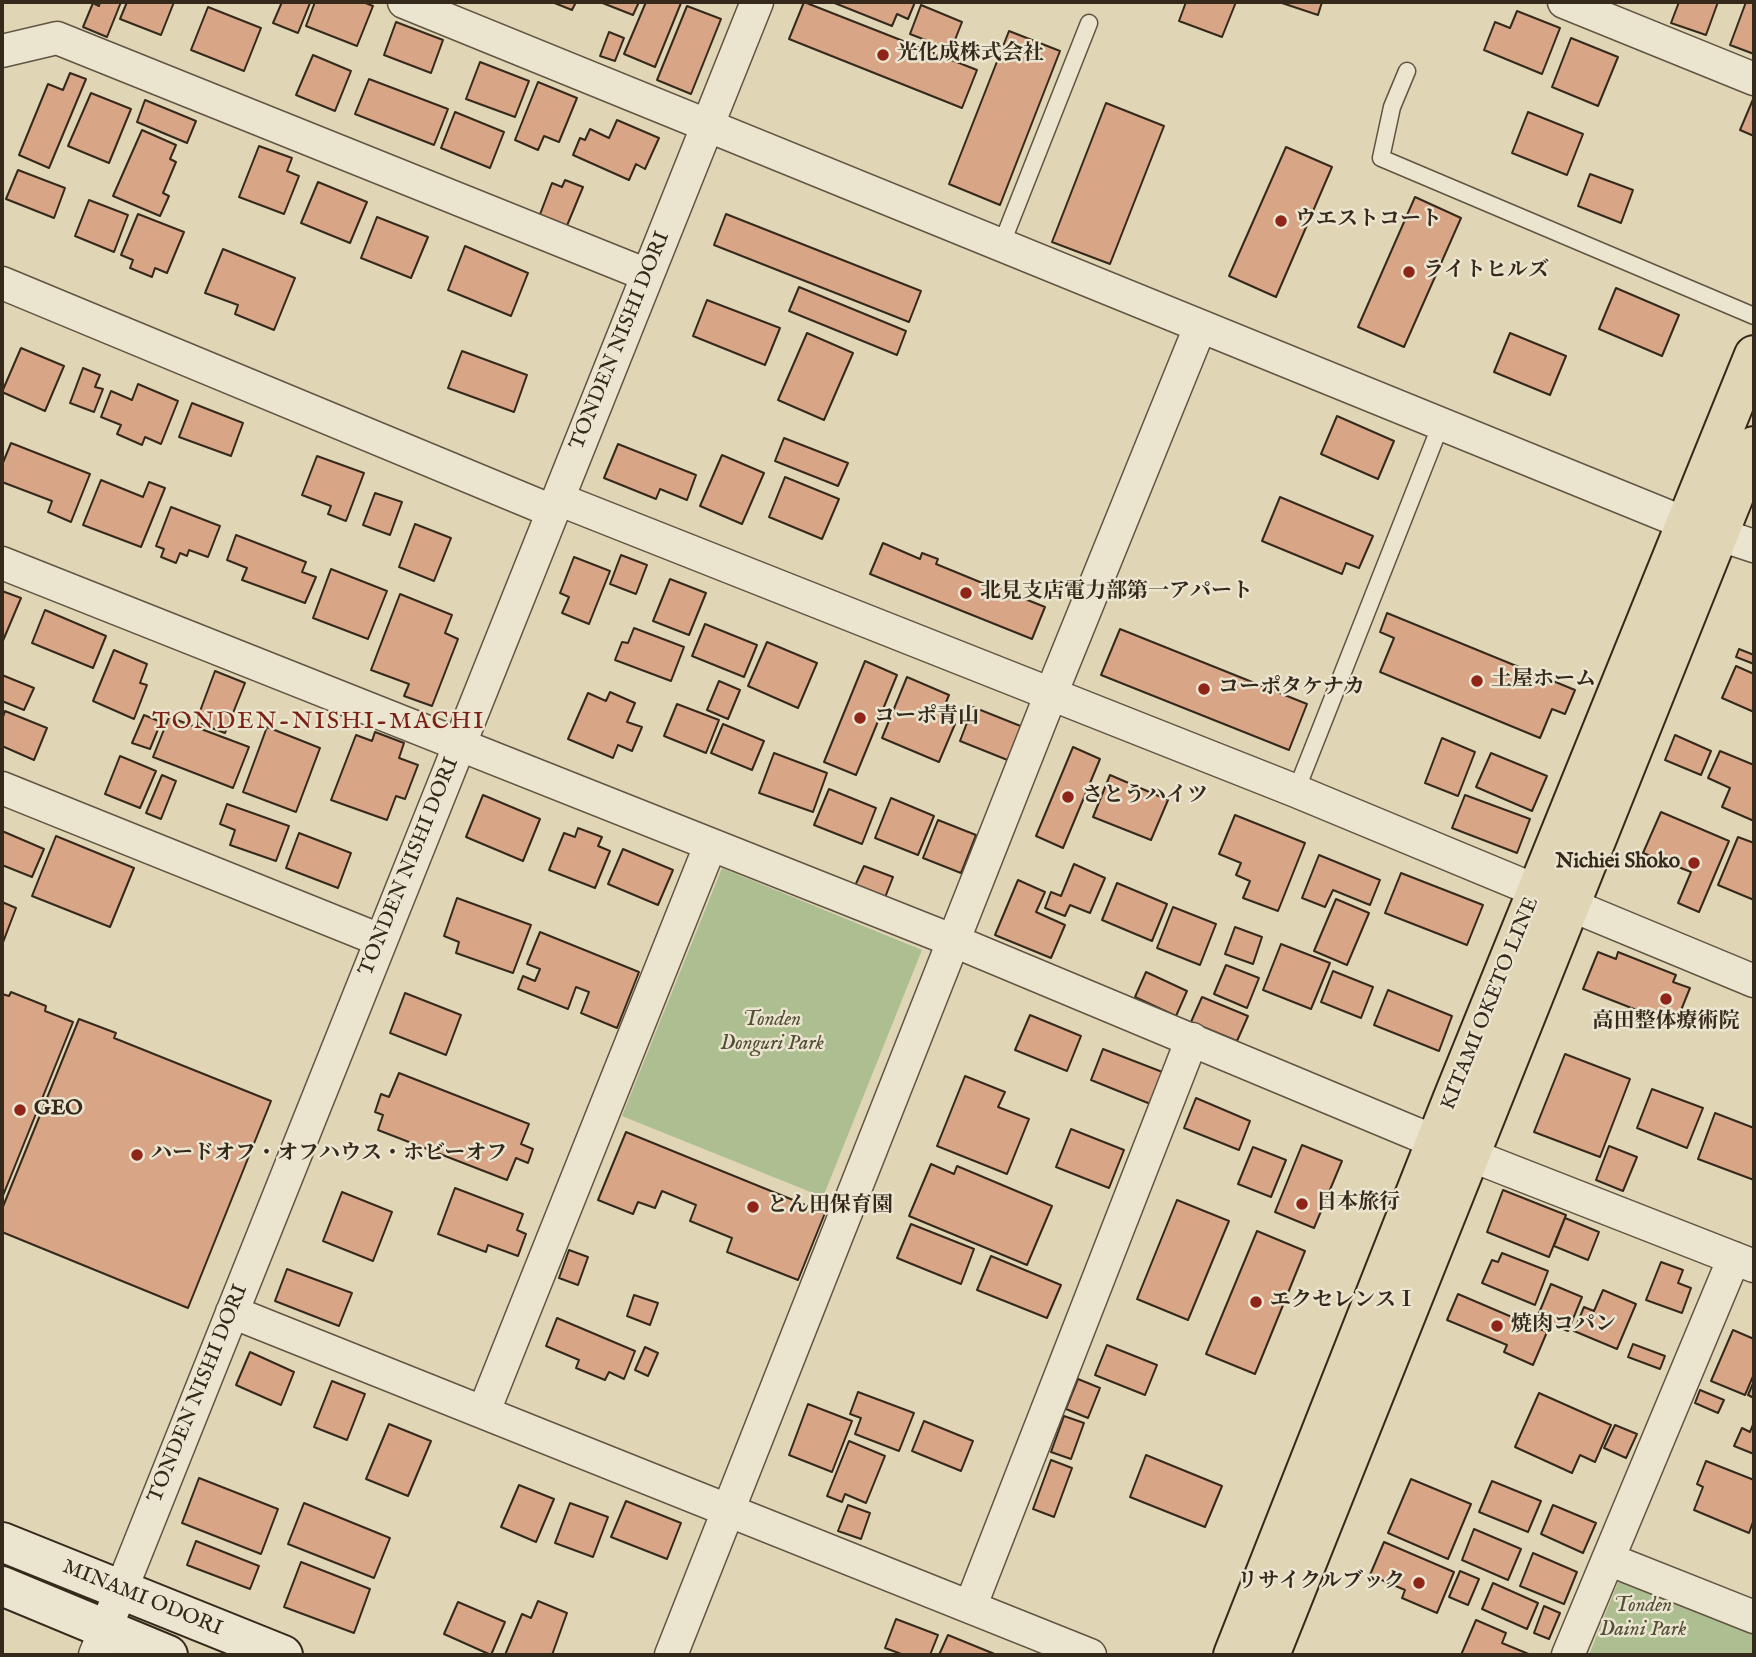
<!DOCTYPE html>
<html>
<head>
<meta charset="utf-8">
<style>
  body { margin:0 }
  #map { position:relative; width:1756px; height:1657px; overflow:hidden; background:#e0d5b5; font-family:"IM FELL English",serif }
  canvas { display:block }
  .frame { position:absolute; inset:0; border:4px solid #35291b; pointer-events:none }
</style>
</head>
<body>
<div id="map">
<canvas width="1756" height="1657"></canvas>
<div class="frame"></div>
</div>
<script>
const ctx = document.querySelector('canvas').getContext('2d');
ctx.lineJoin = 'round';
function fill(path, color) { ctx.fillStyle = color; ctx.fill(path, 'evenodd'); }
const toPath = rows => new Path2D(rows.map(r => 'M' + r).join(''));
function strokePath(path, color, width, dash) { ctx.strokeStyle = color; ctx.lineWidth = width; ctx.lineCap = dash ? 'butt' : 'round'; ctx.setLineDash(dash || []); ctx.stroke(path); }
function label(font, color, halo, rows, align = 'center') {
  ctx.font = font + ' "IM FELL English","Noto Serif JP",serif'; ctx.lineWidth = 5; ctx.setLineDash([]); ctx.textBaseline = 'middle'; ctx.strokeStyle = halo; ctx.fillStyle = color; for (const [text, x, y, turn = 0] of rows) {
    ctx.save(); ctx.translate(x, y); ctx.rotate((+turn || 0) * Math.PI / 180); ctx.textAlign = isNaN(turn) ? turn : align; if (halo) ctx.strokeText(text, 0, 0); ctx.fillText(text, 0, 0); ctx.restore();
  }
}
fill(toPath([
  [722,868,922,950,823,1197,622,1116],
  [1622,1572,1754,1625,1754,1655,1589,1655]
]), '#adbe91');
const building = toPath([
  [100,2,121,2,107,37,83,27,93,3,99,6,100,2],
  [127,2,174,2,161,35,120,19,127,2],
  [282,2,310,3,298,33,273,23,282,2],
  [315,2,363,2,373,6,357,46,306,26,315,2],
  [552,2,576,2,572,10,552,2],
  [600,2,639,2,633,15,600,2],
  [646,2,681,3,655,67,624,54,646,2],
  [804,2,977,70,962,108,789,39,804,2],
  [832,2,915,2,908,19,897,14,892,26,832,2],
  [1186,2,1236,2,1222,37,1179,21,1186,2],
  [1279,2,1322,2,1318,15,1279,2],
  [1679,2,1718,2,1706,35,1671,23,1679,2],
  [1746,2,1754,2,1754,54,1730,45,1746,2],
  [921,5,962,22,951,50,910,34,921,5],
  [687,6,721,19,691,94,657,80,687,6],
  [208,7,261,28,244,71,191,50,208,7],
  [1517,11,1560,28,1542,74,1484,50,1495,22,1510,28,1517,11],
  [396,22,443,40,431,73,384,55,396,22],
  [1009,31,1060,51,1000,205,949,184,1009,31],
  [609,32,624,38,615,61,600,56,609,32],
  [1571,38,1618,57,1598,106,1552,87,1571,38],
  [313,55,351,71,335,111,296,95,313,55],
  [480,62,529,81,515,117,466,99,480,62],
  [70,73,86,79,49,168,19,155,48,84,63,90,70,73],
  [369,79,448,109,434,145,355,114,369,79],
  [538,82,577,98,559,142,544,136,538,150,515,140,538,82],
  [91,93,131,109,109,163,68,146,91,93],
  [1754,97,1754,136,1740,130,1754,97],
  [145,100,196,121,187,143,137,122,145,100],
  [1106,103,1164,126,1110,264,1052,242,1106,103],
  [455,112,504,132,490,168,441,148,455,112],
  [1528,112,1583,134,1567,175,1512,153,1528,112],
  [617,120,659,138,645,169,636,164,629,180,573,155,580,138,585,140,590,129,609,138,617,120],
  [142,130,176,145,170,159,176,162,163,193,169,196,160,216,113,196,142,130],
  [259,146,292,158,287,171,299,176,284,214,239,197,259,146],
  [1286,147,1332,167,1276,297,1229,276,1286,147],
  [18,170,65,188,54,218,6,199,18,170],
  [1590,174,1633,190,1621,223,1578,206,1590,174],
  [565,180,583,187,566,228,539,217,552,183,562,187,565,180],
  [318,182,367,202,350,243,301,223,318,182],
  [1415,197,1461,218,1404,347,1358,327,1415,197],
  [89,200,128,215,114,252,75,236,89,200],
  [138,214,184,232,167,273,155,268,152,277,130,268,133,260,121,255,138,214],
  [726,214,921,291,909,322,714,245,726,214],
  [377,217,428,237,411,278,361,258,377,217],
  [465,246,528,273,511,316,448,290,465,246],
  [223,249,295,278,274,330,235,314,238,305,205,293,223,249],
  [799,287,906,331,897,355,789,311,799,287],
  [1616,288,1679,315,1662,356,1599,329,1616,288],
  [707,300,780,328,765,365,693,336,707,300],
  [807,333,853,353,824,420,778,400,807,333],
  [1510,333,1566,356,1550,395,1494,372,1510,333],
  [21,348,64,366,45,411,2,392,21,348],
  [462,351,527,375,514,412,448,388,462,351],
  [83,368,100,375,95,387,103,389,94,412,70,403,83,368],
  [138,384,178,401,161,444,145,437,142,445,117,434,121,425,101,417,111,391,132,400,138,384],
  [192,403,243,423,231,456,179,437,192,403],
  [1337,416,1394,441,1378,479,1321,454,1337,416],
  [784,438,848,463,838,486,775,461,784,438],
  [11,443,90,474,71,522,48,512,52,501,2,482,2,465,11,443],
  [618,444,696,475,687,500,660,489,656,499,604,478,618,444],
  [722,455,764,473,742,524,700,506,722,455],
  [317,456,364,473,346,521,328,514,331,506,302,495,317,456],
  [785,477,839,499,822,539,769,517,785,477],
  [101,480,143,497,149,482,165,488,141,547,83,525,101,480],
  [375,493,402,502,390,535,363,525,375,493],
  [1280,497,1373,536,1359,568,1346,563,1342,574,1262,541,1280,497],
  [171,507,220,526,208,557,189,550,187,556,180,553,176,563,161,557,164,549,156,546,171,507],
  [415,524,451,538,434,581,399,567,415,524],
  [236,535,306,562,302,572,316,577,305,603,242,580,247,568,227,560,236,535],
  [883,543,920,559,922,553,938,559,936,564,997,589,999,583,1017,590,1015,595,1045,607,1032,639,870,574,883,543],
  [621,555,647,565,636,594,610,584,621,555],
  [574,557,610,571,589,624,562,613,569,597,560,593,574,557],
  [331,569,387,591,368,639,313,618,331,569],
  [670,579,706,593,689,635,653,621,670,579],
  [2,591,21,598,2,643,2,591],
  [400,594,452,615,445,633,458,639,432,706,404,696,409,684,371,670,400,594],
  [45,610,106,636,93,668,32,643,45,610],
  [1387,613,1575,690,1565,714,1552,709,1540,738,1380,672,1394,638,1380,632,1387,613],
  [705,624,757,645,744,677,692,656,705,624],
  [634,628,684,647,671,681,615,660,622,642,628,643,634,628],
  [1120,629,1307,704,1289,750,1101,675,1120,629],
  [767,642,817,663,798,708,748,686,767,642],
  [1739,649,1754,655,1754,664,1736,657,1739,649],
  [114,650,147,664,140,683,147,685,134,719,93,701,114,650],
  [865,661,897,675,856,775,824,762,865,661],
  [1736,666,1754,674,1754,712,1722,698,1736,666],
  [215,671,245,683,225,733,196,722,215,671],
  [2,675,34,688,24,710,2,701,2,675],
  [907,677,949,695,940,717,955,724,939,762,882,738,907,677],
  [719,681,740,690,728,719,707,710,719,681],
  [610,692,635,703,627,722,642,727,632,751,618,745,613,758,568,739,588,693,606,701,610,692],
  [677,704,719,720,706,753,664,736,677,704],
  [973,707,1023,727,1010,761,960,741,973,707],
  [5,711,47,728,34,760,2,746,2,720,5,711],
  [144,715,161,722,150,749,132,743,144,715],
  [169,717,249,747,233,788,153,757,169,717],
  [723,724,764,741,752,770,711,753,723,724],
  [267,727,320,748,296,812,243,792,267,727],
  [375,732,404,743,399,758,418,765,405,799,396,796,387,820,331,800,356,735,372,741,375,732],
  [1675,735,1711,751,1701,775,1665,760,1675,735],
  [1442,738,1475,752,1458,796,1425,783,1442,738],
  [1073,747,1100,759,1063,848,1036,836,1073,747],
  [1720,751,1754,765,1754,821,1722,807,1730,788,1708,778,1720,751],
  [774,753,827,773,813,812,759,793,774,753],
  [1491,753,1547,776,1532,811,1476,787,1491,753],
  [120,756,156,771,140,808,105,794,120,756],
  [162,775,176,781,161,819,146,813,162,775],
  [1110,775,1168,800,1151,840,1093,817,1110,775],
  [829,789,876,808,862,844,814,825,829,789],
  [483,795,540,819,523,861,466,837,483,795],
  [1465,795,1530,819,1517,853,1452,828,1465,795],
  [891,798,934,816,918,855,875,838,891,798],
  [227,804,289,826,276,861,230,845,235,830,220,824,227,804],
  [1661,812,1729,841,1699,912,1678,903,1691,872,1643,853,1661,812],
  [1235,815,1305,843,1278,911,1243,898,1250,881,1236,875,1241,863,1219,854,1235,815],
  [938,820,976,835,961,873,923,858,938,820],
  [578,828,602,837,598,846,610,851,595,888,549,870,564,833,575,837,578,828],
  [2,831,44,849,32,877,2,865,2,831],
  [299,833,351,853,338,888,286,868,299,833],
  [56,836,134,868,110,927,32,896,56,836],
  [1738,837,1754,843,1754,900,1718,885,1738,837],
  [623,849,673,870,658,905,608,884,623,849],
  [1319,855,1380,880,1370,905,1333,890,1325,907,1302,898,1319,855],
  [1074,864,1105,878,1090,913,1070,905,1065,916,1045,908,1051,892,1061,896,1074,864],
  [864,866,893,877,884,900,854,888,864,866],
  [1401,873,1483,905,1467,945,1385,913,1401,873],
  [1018,880,1045,892,1036,912,1065,925,1051,958,995,935,1018,880],
  [1117,883,1167,904,1152,941,1102,920,1117,883],
  [457,898,531,925,513,973,456,953,459,942,444,936,457,898],
  [1336,899,1369,913,1347,965,1314,951,1336,899],
  [2,902,16,908,2,945,2,902],
  [1173,907,1216,924,1200,965,1157,948,1173,907],
  [1235,927,1262,937,1253,964,1225,954,1235,927],
  [540,932,639,972,617,1028,581,1013,589,992,576,987,568,1009,518,989,523,976,535,981,540,969,527,964,540,932],
  [1281,944,1330,963,1311,1009,1263,990,1281,944],
  [1598,952,1616,959,1618,952,1676,975,1673,982,1690,988,1675,1025,1583,989,1598,952],
  [1226,965,1259,978,1247,1008,1214,994,1226,965],
  [1333,971,1373,987,1361,1018,1321,1002,1333,971],
  [1146,972,1187,991,1176,1016,1135,997,1146,972],
  [1388,990,1452,1016,1439,1051,1374,1025,1388,990],
  [11,992,46,1006,45,1011,73,1022,2,1198,2,994,9,996,11,992],
  [405,993,461,1015,446,1055,390,1033,405,993],
  [1202,997,1248,1016,1237,1041,1191,1022,1202,997],
  [1030,1015,1081,1036,1067,1071,1015,1050,1030,1015],
  [79,1019,116,1033,114,1038,271,1101,188,1308,2,1232,2,1209,79,1019],
  [1103,1049,1165,1073,1153,1105,1091,1080,1103,1049],
  [1565,1054,1630,1079,1600,1157,1534,1132,1565,1054],
  [399,1073,529,1124,521,1144,533,1149,528,1163,516,1158,507,1180,378,1130,383,1115,375,1112,381,1094,389,1097,399,1073],
  [965,1076,1005,1092,998,1107,1029,1119,1007,1174,937,1146,965,1076],
  [1652,1089,1703,1108,1687,1148,1637,1128,1652,1089],
  [1196,1098,1250,1121,1239,1150,1184,1128,1196,1098],
  [1715,1113,1754,1128,1754,1180,1698,1159,1715,1113],
  [1071,1129,1124,1150,1109,1188,1056,1167,1071,1129],
  [626,1132,825,1213,798,1280,727,1252,732,1238,690,1221,696,1205,662,1191,655,1208,638,1202,633,1214,598,1200,626,1132],
  [1302,1145,1342,1161,1314,1228,1275,1212,1302,1145],
  [1609,1146,1637,1157,1623,1191,1596,1180,1609,1146],
  [1253,1147,1286,1160,1271,1197,1238,1184,1253,1147],
  [931,1164,954,1174,957,1166,1052,1206,1027,1265,909,1216,931,1164],
  [455,1188,523,1214,517,1230,526,1234,518,1256,488,1245,486,1252,438,1234,455,1188],
  [1503,1190,1566,1215,1549,1257,1487,1232,1503,1190],
  [342,1192,392,1212,373,1261,323,1241,342,1192],
  [1177,1200,1229,1221,1188,1320,1137,1299,1177,1200],
  [1565,1218,1599,1232,1588,1260,1554,1246,1565,1218],
  [911,1224,974,1249,961,1284,897,1258,911,1224],
  [1257,1231,1305,1251,1255,1374,1206,1354,1257,1231],
  [569,1250,588,1257,578,1285,559,1278,569,1250],
  [1502,1253,1548,1271,1535,1305,1482,1283,1492,1260,1498,1262,1502,1253],
  [991,1256,1061,1285,1047,1318,977,1290,991,1256],
  [1661,1262,1683,1270,1678,1283,1691,1288,1682,1313,1646,1300,1661,1262],
  [287,1269,352,1293,339,1326,275,1301,287,1269],
  [1551,1284,1582,1297,1568,1331,1537,1318,1551,1284],
  [1603,1290,1636,1304,1617,1349,1574,1331,1584,1307,1594,1311,1603,1290],
  [1458,1294,1547,1332,1533,1365,1504,1352,1507,1345,1447,1320,1458,1294],
  [634,1295,658,1303,650,1325,627,1316,634,1295],
  [557,1318,635,1351,624,1379,609,1372,605,1380,576,1368,579,1360,546,1346,557,1318],
  [1733,1330,1754,1339,1754,1374,1745,1395,1711,1381,1733,1330],
  [1633,1344,1665,1356,1660,1369,1628,1357,1633,1344],
  [1107,1345,1157,1365,1145,1395,1095,1375,1107,1345],
  [645,1347,658,1353,648,1376,635,1370,645,1347],
  [250,1352,294,1372,281,1405,236,1385,250,1352],
  [1078,1379,1100,1388,1088,1418,1066,1409,1078,1379],
  [332,1381,365,1394,347,1440,314,1427,332,1381],
  [1754,1381,1754,1398,1748,1395,1754,1381],
  [1700,1390,1724,1400,1718,1413,1695,1403,1700,1390],
  [858,1392,914,1413,899,1451,855,1434,861,1418,850,1414,858,1392],
  [1539,1393,1611,1425,1595,1462,1580,1455,1572,1473,1515,1447,1539,1393],
  [808,1404,852,1421,832,1472,789,1455,808,1404],
  [1064,1416,1084,1423,1071,1459,1051,1452,1064,1416],
  [924,1421,973,1441,961,1471,912,1451,924,1421],
  [1754,1422,1754,1454,1734,1446,1742,1428,1750,1432,1754,1422],
  [389,1424,431,1441,408,1496,366,1479,389,1424],
  [1615,1425,1637,1434,1626,1458,1604,1448,1615,1425],
  [849,1441,885,1456,866,1503,845,1494,842,1502,827,1496,849,1441],
  [1146,1455,1222,1486,1205,1527,1130,1497,1146,1455],
  [1051,1460,1072,1468,1054,1517,1033,1509,1051,1460],
  [1706,1461,1754,1480,1754,1519,1749,1533,1694,1510,1703,1487,1697,1484,1706,1461],
  [199,1478,278,1509,261,1554,182,1523,199,1478],
  [1411,1479,1471,1504,1448,1559,1388,1533,1411,1479],
  [1492,1481,1541,1501,1528,1532,1479,1512,1492,1481],
  [519,1485,554,1499,536,1542,501,1527,519,1485],
  [626,1501,681,1523,667,1559,611,1537,626,1501],
  [304,1503,390,1538,374,1578,288,1544,304,1503],
  [570,1503,608,1517,593,1557,555,1543,570,1503],
  [848,1505,870,1513,861,1539,838,1531,848,1505],
  [1553,1505,1596,1523,1583,1553,1541,1534,1553,1505],
  [1474,1529,1521,1549,1508,1580,1462,1560,1474,1529],
  [196,1541,259,1566,250,1589,187,1565,196,1541],
  [1384,1542,1454,1572,1437,1613,1402,1598,1405,1590,1370,1575,1384,1542],
  [1533,1553,1577,1572,1564,1604,1520,1586,1533,1553],
  [301,1562,370,1589,354,1633,284,1607,301,1562],
  [1460,1571,1479,1579,1468,1605,1449,1597,1460,1571],
  [1493,1583,1538,1603,1527,1629,1482,1609,1493,1583],
  [538,1601,567,1613,552,1655,505,1655,522,1614,531,1618,538,1601],
  [458,1602,505,1622,491,1655,444,1634,458,1602],
  [1544,1606,1560,1613,1549,1639,1534,1633,1544,1606],
  [896,1619,938,1635,930,1655,904,1655,885,1648,896,1619],
  [1476,1620,1506,1633,1502,1643,1531,1655,1461,1655,1476,1620],
  [948,1635,997,1655,939,1655,948,1635]
]);
fill(building, '#d8a586');
strokePath(building, '#35291b', 2);
const lane = toPath([
  [1407,71,1392,107,1381,158,1754,316],
  [1002,243,1089,23],
  [1296,791,1441,424]
]);
const street = toPath([
  [404,2,1687,524,1754,546],
  [1564,2,1754,79],
  [2,51,57,38,647,275],
  [2,283,552,511],
  [558,499,1296,791,1754,981],
  [2,563,954,941,1414,1133,1754,1266],
  [2,788,380,940],
  [232,1312,1090,1655],
  [484,1411,710,846],
  [1608,1559,1754,1617],
  [971,1605,1192,1039],
  [95,1655,757,2],
  [671,1655,1051,694,1200,327],
  [1568,1655,1734,1258]
]);
const secondary = toPath([
  [2,1542,283,1655],
  [2,1586,168,1655]
]);
const primary = toPath([
  [1233,1655,1452,1100,1754,355],
  [1270,1655,1754,446]
]);
strokePath(lane, '#605442', 19);
strokePath(street, '#605442', 35);
strokePath(secondary, '#35291b', 42);
strokePath(primary, '#35291b', 42);
strokePath(lane, '#ebe4cf', 16);
strokePath(street, '#ebe4cf', 32);
strokePath(secondary, '#ebe4cf', 38);
strokePath(primary, '#e0d5b5', 38);
for (const [x, y, r, color] of [
  [883,55,7,"#8f2418"],
  [1281,221,7,"#8f2418"],
  [1409,272,7,"#8f2418"],
  [966,593,7,"#8f2418"],
  [1477,681,7,"#8f2418"],
  [1204,689,7,"#8f2418"],
  [860,718,7,"#8f2418"],
  [1068,797,7,"#8f2418"],
  [1694,863,7,"#8f2418"],
  [1666,999,7,"#8f2418"],
  [20,1110,7,"#8f2418"],
  [137,1155,7,"#8f2418"],
  [1302,1204,7,"#8f2418"],
  [753,1207,7,"#8f2418"],
  [1256,1302,7,"#8f2418"],
  [1497,1326,7,"#8f2418"],
  [1419,1583,7,"#8f2418"]
]) { const dot = new Path2D(); dot.arc(x, y, r, 0, 2 * Math.PI); ctx.fillStyle = color; ctx.fill(dot); strokePath(dot, '#ebe4cf', 2.5); }
label('bold 21px', '#35291b', '#ebe4cf', [
  ["光化成株式会社",897,55],
  ["ウエストコート",1295,221],
  ["ライトヒルズ",1423,272],
  ["北見支店電力部第一アパート",980,593],
  ["土屋ホーム",1491,681],
  ["コーポタケナカ",1218,689],
  ["コーポ青山",874,718],
  ["さとうハイツ",1082,797],
  ["Nichiei Shoko",1680,863,"right"],
  ["高田整体療術院",1666,1023,"center"],
  ["GEO",34,1110],
  ["ハードオフ・オフハウス・ホビーオフ",151,1155],
  ["日本旅行",1316,1204],
  ["とん田保育園",767,1207],
  ["エクセレンスⅠ",1270,1302],
  ["焼肉コパン",1511,1326],
  ["リサイクルブック",1405,1583,"right"]
], 'left');
label('21px', '#35291b', '#ebe4cf', [
  ["TONDEN NISHI DORI",621,341,-68],
  ["TONDEN NISHI DORI",410,867,-68],
  ["KITAMI OKETO LINE",1491,1004,-68],
  ["TONDEN NISHI DORI",199,1394,-68],
  ["MINAMI ODORI",142,1599,22]
]);
label('italic 21px', '#534e38', '#ebe4cf', [
  ["Tonden",772,1021],
  ["Donguri Park",772,1045],
  ["Tonden",1643,1607],
  ["Daini Park",1643,1631]
]);
ctx.letterSpacing = '2px';
label('24px', '#7a1f14', '#ebe4cf', [
  ["TONDEN-NISHI-MACHI",319,723]
]);
ctx.letterSpacing = '0px';
</script>
</body>
</html>
